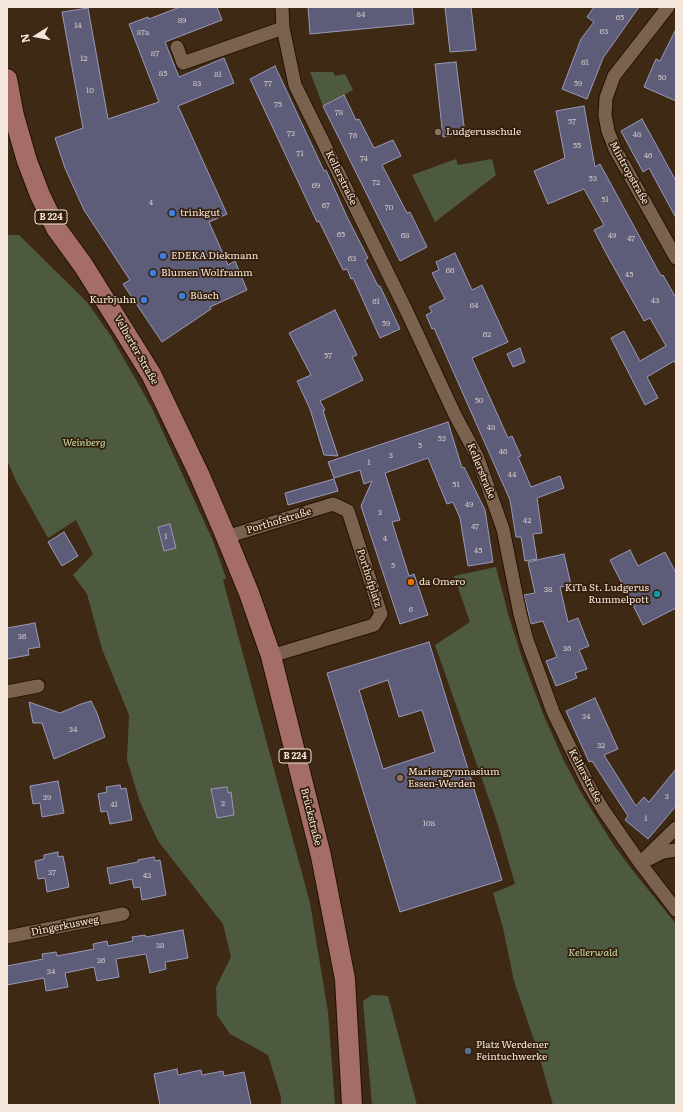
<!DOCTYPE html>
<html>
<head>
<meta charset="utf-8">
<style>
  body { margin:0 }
  #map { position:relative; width:683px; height:1112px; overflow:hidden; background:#3e2915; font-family:Literata,serif }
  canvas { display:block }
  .frame { position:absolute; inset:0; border:8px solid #f4e6db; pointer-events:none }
  .north { position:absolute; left:16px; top:16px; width:40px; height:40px; -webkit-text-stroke:3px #331f0c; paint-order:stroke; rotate:259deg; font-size:11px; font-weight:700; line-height:16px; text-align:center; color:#f4e6db }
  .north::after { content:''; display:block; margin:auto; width:14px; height:18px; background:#f4e6db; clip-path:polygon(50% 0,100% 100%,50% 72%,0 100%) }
</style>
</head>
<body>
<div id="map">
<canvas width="683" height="1112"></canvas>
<div class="frame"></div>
<div class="north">N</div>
</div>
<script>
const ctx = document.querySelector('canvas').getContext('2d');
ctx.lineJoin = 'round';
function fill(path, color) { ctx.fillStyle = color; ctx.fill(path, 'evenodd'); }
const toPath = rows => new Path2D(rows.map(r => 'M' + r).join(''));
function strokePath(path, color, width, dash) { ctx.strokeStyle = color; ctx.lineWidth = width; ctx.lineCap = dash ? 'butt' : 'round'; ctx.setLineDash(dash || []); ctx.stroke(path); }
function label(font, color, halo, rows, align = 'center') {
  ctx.font = font + ' Literata,serif'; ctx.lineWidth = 3.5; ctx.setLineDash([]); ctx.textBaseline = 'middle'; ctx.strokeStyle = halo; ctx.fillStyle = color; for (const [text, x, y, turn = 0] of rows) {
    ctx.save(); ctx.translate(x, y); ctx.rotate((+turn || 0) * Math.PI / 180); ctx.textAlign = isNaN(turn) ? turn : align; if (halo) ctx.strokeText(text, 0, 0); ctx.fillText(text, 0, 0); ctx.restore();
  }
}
fill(toPath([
  [310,72,333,72,335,76,345,74,353,90,323,106],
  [456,159,458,165,492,159,496,175,435,222,412,175],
  [7,235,19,235,87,302,111,336,152,408,213,541,226,578,223,580,310,903,328,1012,335,1105,281,1105,281,1097,268,1055,230,1034,217,1015,216,987,231,957,223,924,158,841,140,802,127,760,129,715,102,649,87,594,73,575,93,554,76,520,48,538,16,481,7,460],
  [496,567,509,617,523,661,544,716,563,759,580,791,613,844,633,871,676,924,676,1105,553,1105,537,1049,514,981,503,928,493,893,515,884,497,822,435,645,470,622,454,576],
  [372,995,388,996,417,1105,372,1105,363,1001]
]), '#4e5a3f');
const building = toPath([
  [180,7,217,7,222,20,165,42,179,77,224,58,234,83,178,106,227,214,209,222,228,265,235,261,247,290,210,307,211,309,162,342,123,284,130,280,84,210,65,168,55,138,83,128,62,12,88,8,108,119,159,102,129,24,148,17,149,19,180,7],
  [308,7,412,7,414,24,310,34,308,7],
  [445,7,471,7,476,50,450,52,445,7],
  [594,7,639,7,603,58,587,99,562,89,581,39,594,22,587,17,594,7],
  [676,29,676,101,644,87,656,59,660,61,676,29],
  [456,62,465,134,443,137,435,64,456,62],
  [275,66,324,171,326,170,348,219,368,258,365,260,378,286,380,286,400,329,380,338,353,278,351,279,347,269,343,270,319,221,317,222,250,79,275,66],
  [344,95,356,120,359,119,374,148,393,140,401,156,382,165,407,213,410,212,427,247,400,261,323,106,344,95],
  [584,106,595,167,600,164,661,276,663,275,676,298,676,364,674,361,647,377,658,398,645,405,611,338,624,331,640,361,666,346,650,318,644,321,607,255,594,230,604,225,584,189,548,204,534,171,565,158,556,111,584,106],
  [642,119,676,181,676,218,649,168,643,172,621,131,642,119],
  [455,253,472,290,482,285,508,342,472,358,508,438,512,436,521,456,518,457,531,487,560,476,564,488,537,498,542,533,533,534,537,559,525,561,521,537,516,537,510,500,434,328,432,329,426,315,432,312,429,307,445,299,432,273,439,270,436,262,455,253],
  [335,310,357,355,352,357,363,380,320,401,325,410,323,411,338,456,324,455,310,409,297,381,311,375,289,333,335,310],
  [520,348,525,362,513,367,507,354,520,348],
  [448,422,462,468,464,467,485,510,493,562,468,566,460,518,453,502,447,504,428,458,385,473,400,520,392,522,409,576,414,574,428,615,400,624,361,506,372,481,364,484,360,470,334,478,328,462,448,422],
  [334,479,338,491,288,505,285,493,334,479],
  [170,524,176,548,164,551,158,527,170,524],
  [64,532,78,556,62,566,48,542,64,532],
  [630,550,638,566,665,552,676,573,676,608,643,625,610,560,630,550],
  [564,554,571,585,560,587,568,622,578,618,589,646,579,650,587,669,575,673,577,678,556,686,546,661,557,657,543,621,531,624,524,595,535,593,528,562,564,554],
  [35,623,40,647,28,649,29,655,7,659,7,628,35,623],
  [429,642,502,880,400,912,327,673,429,642],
  [388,680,399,717,422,710,435,752,383,769,359,690,388,680],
  [595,698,618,749,604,755,636,806,644,797,649,802,676,769,676,806,648,839,625,820,628,816,592,761,589,762,566,711,595,698],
  [91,701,97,713,105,737,54,759,42,723,33,723,29,702,60,713,81,704,91,701],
  [58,781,64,813,42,817,40,803,33,804,30,786,58,781],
  [120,785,121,789,126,788,132,820,110,824,107,811,101,812,98,794,107,792,106,787,120,785],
  [227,787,228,793,231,792,234,815,217,818,211,789,227,787],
  [58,852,58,857,63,856,69,887,47,892,45,878,38,879,35,861,44,859,44,855,58,852],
  [154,857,155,861,160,860,166,895,142,900,140,887,134,888,132,879,110,884,107,868,138,862,138,860,154,857],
  [183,930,188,958,165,962,166,969,150,973,146,954,116,959,119,977,97,981,94,967,65,973,68,987,46,991,44,978,7,985,7,966,43,959,42,954,56,952,57,956,94,949,93,944,107,941,108,946,133,941,132,937,145,935,146,937,183,930],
  [177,1069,178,1075,201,1070,202,1075,223,1071,224,1076,244,1072,251,1105,160,1105,154,1074,177,1069]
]);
fill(building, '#5e5d79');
strokePath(building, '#9a99b8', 1);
const street = toPath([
  [282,7,283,28,295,85,407,312,455,415,477,456,503,529,520,614,527,640,553,712,589,786,604,811,640,863,676,910],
  [668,7,614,76,606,98,605,115,608,131,615,149,676,258],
  [177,47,183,63,283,28],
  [226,537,333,504,348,511,381,614,374,625,271,656],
  [7,692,38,686],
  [649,859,663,852,676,850],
  [640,863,676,828],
  [7,937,123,914]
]);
const primary = toPath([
  [7,79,14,116,27,161,40,195,56,228,83,265,151,374,199,474,224,532,249,593,271,656,321,856,345,979,352,1105]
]);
strokePath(street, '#241101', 15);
strokePath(primary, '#241101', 22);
strokePath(street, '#7a624e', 13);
strokePath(primary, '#a56d68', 20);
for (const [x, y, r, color] of [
  [438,132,4,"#8d6e63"],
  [172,213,4,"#3f7fe0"],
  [163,256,4,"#3f7fe0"],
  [153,273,4,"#3f7fe0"],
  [182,296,4,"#3f7fe0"],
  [144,300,4,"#3f7fe0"],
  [411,582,4,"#e8710a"],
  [657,594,4,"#0f9aa8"],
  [400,778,4,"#8d6e63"],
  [468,1051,4,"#5c6f8a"]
]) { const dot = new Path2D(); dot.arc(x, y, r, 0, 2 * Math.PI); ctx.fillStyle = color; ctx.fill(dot); strokePath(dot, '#331f0c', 1.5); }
label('8px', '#cec4c2', null, [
  ["84",361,15],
  ["65",620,18],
  ["89",182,21],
  ["14",78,26],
  ["63",604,32],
  ["87a",143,33],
  ["87",155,54],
  ["12",84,59],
  ["61",585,63],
  ["85",163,74],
  ["81",218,75],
  ["50",662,78],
  ["83",197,84],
  ["77",268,84],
  ["59",578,84],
  ["10",90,91],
  ["75",278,105],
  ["78",339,113],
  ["57",572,122],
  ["73",291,134],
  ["48",637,135],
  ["76",353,136],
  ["55",577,146],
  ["71",300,154],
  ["46",648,156],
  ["74",364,159],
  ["53",593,179],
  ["72",376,183],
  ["69",316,186],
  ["51",605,200],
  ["4",151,203],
  ["67",326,206],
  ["70",389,208],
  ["65",341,235],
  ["68",405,236],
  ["49",612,236],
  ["47",631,239],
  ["63",352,259],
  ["66",450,271],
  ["45",629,275],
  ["43",655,301],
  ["61",376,302],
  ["64",474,306],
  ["59",386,324],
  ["62",487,335],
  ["57",328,356],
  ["50",479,401],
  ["48",491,428],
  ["53",442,439],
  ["5",420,446],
  ["46",503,452],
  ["3",391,456],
  ["1",369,463],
  ["44",512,475],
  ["51",456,485],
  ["49",469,505],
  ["3",380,513],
  ["42",527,521],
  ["47",475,527],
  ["1",166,537],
  ["4",385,539],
  ["45",478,551],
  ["5",393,566],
  ["38",548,590],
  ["6",411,610],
  ["36",22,637],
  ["36",567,649],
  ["34",586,717],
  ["34",73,730],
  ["32",601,746],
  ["3",667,797],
  ["39",47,798],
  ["2",223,804],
  ["41",114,805],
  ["1",646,819],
  ["108",429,824],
  ["37",52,873],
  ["43",147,876],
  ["38",160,946],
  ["36",101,961],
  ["34",51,972]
]);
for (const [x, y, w] of [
  [51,217,32],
  [295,756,32]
]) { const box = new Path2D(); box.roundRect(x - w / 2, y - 7, w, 14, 3); ctx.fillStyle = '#331f0c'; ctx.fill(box); strokePath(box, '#f4e6db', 1); }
label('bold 9px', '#f4e6db', null, [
  ["B 224",51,217],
  ["B 224",295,756]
]);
label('10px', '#f4e6db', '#331f0c', [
  ["Ludgerusschule",446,132],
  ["trinkgut",180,213],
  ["EDEKA Diekmann",171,256],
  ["Blumen Wolframm",161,273],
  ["Büsch",190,296],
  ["Kurbjuhn",136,300,"right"],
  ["da Omero",419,582],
  ["KiTa St. Ludgerus",649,588,"right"],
  ["Rummelpott",649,600,"right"],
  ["Mariengymnasium",408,772],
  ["Essen-Werden",408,784],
  ["Platz Werdener",476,1045],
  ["Feintuchwerke",476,1057]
], 'left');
label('10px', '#f4e6db', '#331f0c', [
  ["Mintropstraße",629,173,61],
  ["Kellerstraße",341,178,64],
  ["Velberter Straße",136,350,60],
  ["Kellerstraße",481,471,68],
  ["Porthofstraße",279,521,-17],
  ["Porthofplatz",369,578,72],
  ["Kellerstraße",585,776,62],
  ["Brückstraße",311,817,76],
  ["Dingerkusweg",65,926,-11]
]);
label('italic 10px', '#c8e1ab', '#331f0c', [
  ["Weinberg",84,443],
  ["Kellerwald",593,953]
]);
</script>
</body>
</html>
